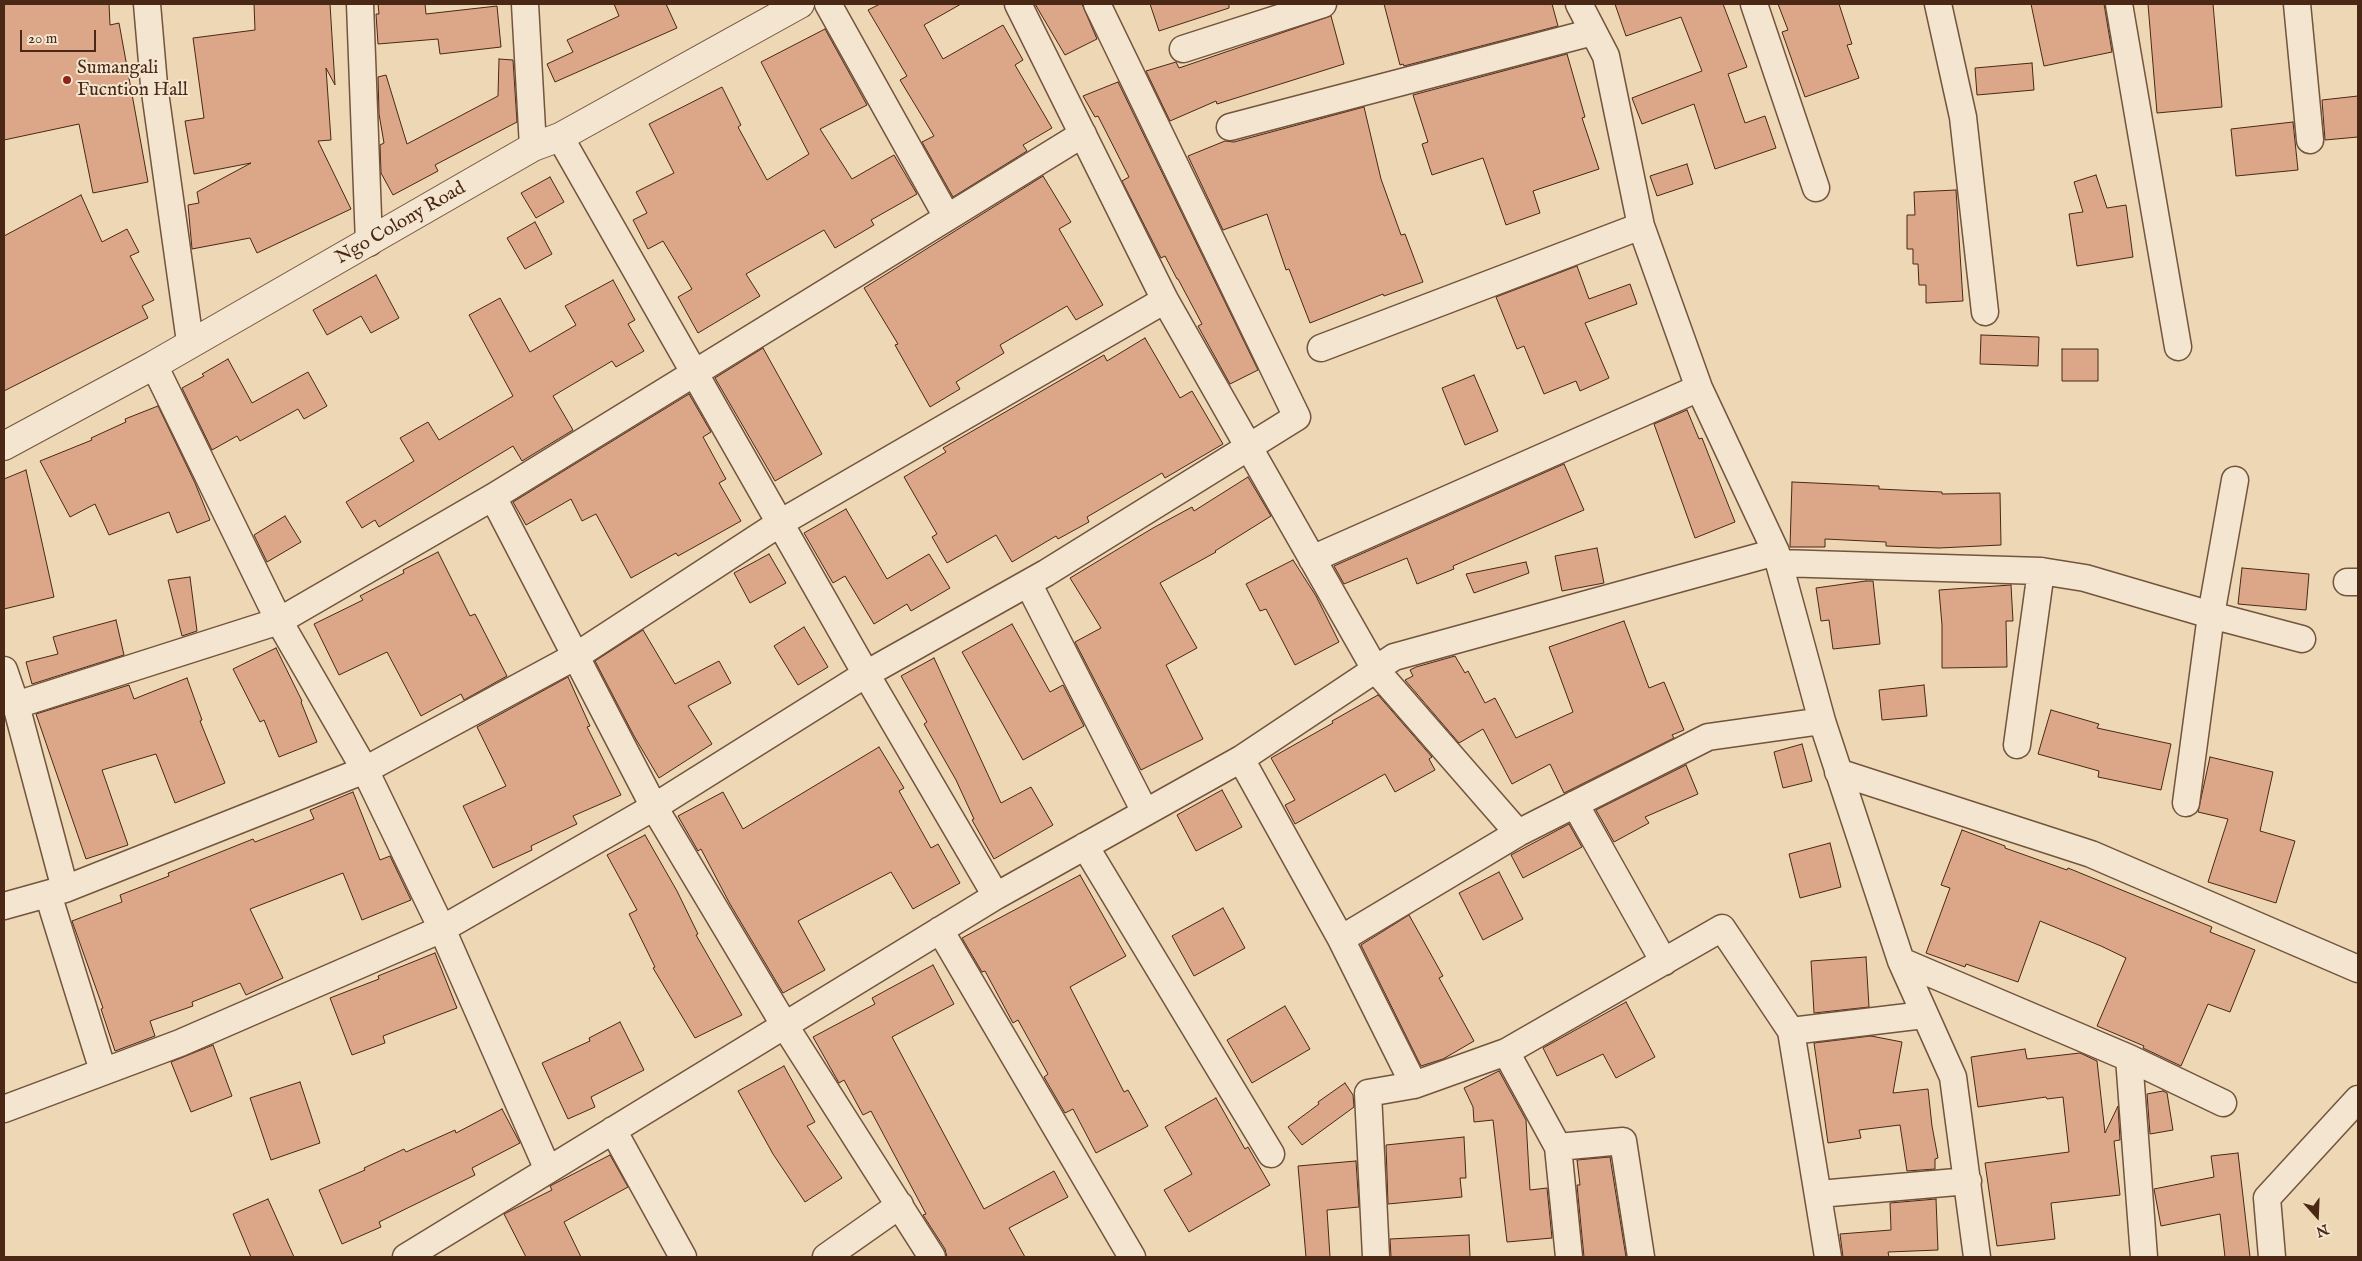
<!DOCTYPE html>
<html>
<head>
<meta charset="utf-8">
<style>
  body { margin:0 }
  #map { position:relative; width:2362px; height:1261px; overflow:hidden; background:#edd7b5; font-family:"IM FELL English",serif }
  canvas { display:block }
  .frame { position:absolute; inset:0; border:5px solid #4a2815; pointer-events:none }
  .north { position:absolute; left:2292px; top:1191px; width:50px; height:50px; -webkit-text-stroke:4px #f3e5cf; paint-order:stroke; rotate:160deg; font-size:14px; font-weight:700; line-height:20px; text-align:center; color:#4a2815 }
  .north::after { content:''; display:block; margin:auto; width:18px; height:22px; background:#4a2815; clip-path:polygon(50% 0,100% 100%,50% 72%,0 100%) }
  .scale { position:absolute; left:20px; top:30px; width:76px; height:22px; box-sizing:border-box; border:2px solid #4a2815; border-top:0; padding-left:6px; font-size:15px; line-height:18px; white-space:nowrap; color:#4a2815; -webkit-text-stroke:4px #f3e5cf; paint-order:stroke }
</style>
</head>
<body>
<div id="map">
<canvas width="2362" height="1261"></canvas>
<div class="frame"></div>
<div class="north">N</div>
<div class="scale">20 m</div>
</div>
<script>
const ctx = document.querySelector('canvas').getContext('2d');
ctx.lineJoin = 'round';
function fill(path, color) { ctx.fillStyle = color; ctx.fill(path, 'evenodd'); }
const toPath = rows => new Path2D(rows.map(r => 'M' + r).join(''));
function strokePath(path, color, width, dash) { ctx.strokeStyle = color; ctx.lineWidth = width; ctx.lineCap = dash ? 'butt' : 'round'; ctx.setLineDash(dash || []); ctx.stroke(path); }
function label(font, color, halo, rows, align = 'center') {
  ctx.font = font + ' "IM FELL English",serif'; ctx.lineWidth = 4; ctx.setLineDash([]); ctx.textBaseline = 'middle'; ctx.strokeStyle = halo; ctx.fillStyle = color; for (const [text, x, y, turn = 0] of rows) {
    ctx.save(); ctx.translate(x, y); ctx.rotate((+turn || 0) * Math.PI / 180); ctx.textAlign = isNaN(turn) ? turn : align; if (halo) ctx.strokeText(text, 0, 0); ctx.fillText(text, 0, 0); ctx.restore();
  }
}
const building = toPath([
  [4,4,109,4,110,25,119,23,148,182,93,193,79,124,4,140,4,4],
  [254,4,330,4,335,85,326,68,331,140,318,141,351,209,257,253,250,238,192,249,188,205,199,203,197,192,251,163,194,174,185,121,204,118,193,38,255,30,254,4],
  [378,4,425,4,426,14,497,6,501,47,440,54,438,39,378,44,376,14,379,14,378,4],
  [614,4,666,4,677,28,555,82,547,64,573,52,567,40,619,16,614,4],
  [880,4,961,4,924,25,943,59,1003,25,1023,60,1015,65,1052,128,1023,145,1027,151,953,197,922,142,934,136,900,80,907,76,868,10,880,4],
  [1035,4,1082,4,1097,39,1065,55,1035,4],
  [1150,4,1229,4,1229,8,1159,31,1150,4],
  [1384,4,1552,4,1558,26,1404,66,1403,64,1400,65,1384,4],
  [1615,4,1723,4,1747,67,1728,74,1745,123,1765,116,1776,148,1715,169,1694,104,1642,124,1632,98,1702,71,1681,17,1626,36,1615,4],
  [1778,4,1839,4,1852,44,1847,45,1859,78,1805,97,1782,32,1788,30,1778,4],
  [2031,4,2104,4,2112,52,2044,66,2031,4],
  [2148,4,2213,4,2222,107,2157,113,2148,4],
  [1331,16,1344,64,1217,104,1216,101,1170,121,1146,71,1176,62,1179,68,1331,16],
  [825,29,867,105,820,129,852,179,894,155,917,194,871,220,874,225,835,248,824,230,746,274,760,296,698,333,678,297,692,289,663,241,648,249,633,220,647,213,636,192,674,173,649,124,722,87,741,125,738,127,767,180,809,154,761,62,825,29],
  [1567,54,1585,117,1582,118,1599,169,1533,191,1540,213,1506,225,1483,158,1432,175,1422,144,1428,142,1413,95,1567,54],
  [499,59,513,60,517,122,435,165,438,171,393,195,381,173,380,145,384,143,379,114,378,77,386,75,407,144,498,96,499,59],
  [2032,63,2034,90,1977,95,1975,68,2032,63],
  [1118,82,1258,370,1230,384,1198,326,1202,324,1178,279,1177,279,1165,256,1161,258,1122,181,1129,177,1098,116,1095,117,1083,96,1118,82],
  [2358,96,2358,137,2325,140,2322,100,2358,96],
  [1364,107,1381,179,1401,235,1405,234,1423,282,1384,296,1383,294,1310,323,1289,269,1286,270,1267,214,1223,230,1188,156,1225,141,1234,142,1364,107],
  [2293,122,2298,170,2236,176,2231,129,2293,122],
  [1687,164,1693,184,1657,196,1650,176,1687,164],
  [2096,175,2107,208,2126,205,2133,257,2077,266,2069,214,2083,212,2074,182,2096,175],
  [1043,176,1071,222,1059,229,1103,305,1076,320,1067,306,1000,345,1004,353,956,382,960,389,930,407,895,345,898,344,864,288,1043,176],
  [550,177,564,202,536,218,521,193,550,177],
  [1956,190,1963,301,1926,303,1926,285,1919,285,1918,264,1913,264,1913,249,1907,249,1907,215,1915,215,1914,192,1956,190],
  [81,195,102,242,127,229,139,252,130,256,154,300,142,306,148,318,4,391,4,236,81,195],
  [535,222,552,254,525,269,507,238,535,222],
  [1577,266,1589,299,1630,284,1637,304,1585,323,1609,378,1580,391,1576,381,1544,394,1524,346,1517,349,1496,297,1577,266],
  [376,275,399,318,371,333,361,316,327,335,313,310,376,275],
  [613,280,635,320,628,324,644,351,616,367,612,361,553,396,573,430,522,461,513,446,379,527,375,520,362,528,346,502,414,461,400,438,428,422,439,440,513,396,469,315,500,298,530,352,576,325,565,306,613,280],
  [1981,335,2039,337,2038,366,1980,364,1981,335],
  [1145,338,1180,398,1192,391,1223,444,1165,478,1162,473,1087,517,1089,522,1058,539,1056,536,1012,562,996,535,947,563,932,537,937,534,904,477,946,452,943,448,1104,355,1107,361,1145,338],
  [763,348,822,454,775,481,715,378,763,348],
  [2062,349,2098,349,2098,381,2062,381,2062,349],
  [228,359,252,403,308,372,327,406,304,419,298,409,240,441,237,436,212,450,182,388,204,376,202,374,228,359],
  [1474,375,1498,431,1465,445,1442,388,1474,375],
  [689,394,711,432,703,437,726,479,719,483,741,521,678,556,676,553,631,578,596,514,582,521,571,499,526,525,513,502,689,394],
  [158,406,195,483,210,520,177,533,169,512,109,535,95,504,70,517,40,461,92,440,91,438,126,422,125,419,158,406],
  [1687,410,1699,439,1702,438,1735,522,1695,538,1654,424,1687,410],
  [1564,464,1584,510,1453,566,1454,569,1417,584,1407,558,1344,584,1334,566,1564,464],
  [26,470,54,597,4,609,4,479,26,470],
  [1248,477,1271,516,1215,551,1216,552,1160,583,1197,648,1166,665,1203,739,1141,770,1075,642,1101,628,1070,578,1153,528,1192,507,1194,511,1248,477],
  [1792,482,1879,486,1879,489,1942,492,1942,494,2000,493,2001,545,1939,548,1886,546,1886,542,1825,539,1825,547,1790,547,1792,482],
  [846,509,887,579,929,554,950,588,911,611,907,604,874,624,845,576,833,583,804,533,846,509],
  [285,516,301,542,267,562,254,535,285,516],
  [1597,548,1604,583,1562,591,1555,556,1597,548],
  [438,552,470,616,475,614,507,676,464,700,461,694,421,716,387,652,339,675,314,624,363,600,360,596,404,573,403,570,438,552],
  [769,554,786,583,750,603,734,573,769,554],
  [1293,560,1316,596,1339,642,1295,665,1266,609,1260,611,1246,584,1293,560],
  [1526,562,1529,573,1474,593,1466,574,1526,562],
  [2242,568,2309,574,2306,610,2238,604,2242,568],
  [190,577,197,631,182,636,168,580,190,577],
  [1866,581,1873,581,1880,644,1833,649,1829,620,1821,621,1816,588,1866,581],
  [2011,585,2013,621,2006,621,2007,667,1942,668,1942,625,1939,590,2011,585],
  [116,620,124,655,32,684,26,662,58,654,53,637,116,620],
  [1624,621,1649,688,1664,682,1684,730,1672,735,1674,738,1564,793,1550,764,1512,784,1483,729,1459,743,1405,680,1413,676,1410,670,1416,667,1455,656,1465,673,1468,671,1485,703,1495,698,1516,738,1573,712,1549,647,1624,621],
  [1012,624,1050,692,1063,685,1084,726,1023,760,962,652,1012,624],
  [804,627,828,667,798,685,774,646,804,627],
  [643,630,675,684,719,661,731,683,688,706,712,744,659,778,634,736,595,661,643,630],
  [276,648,302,701,301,702,317,742,279,757,264,720,260,722,233,669,276,648],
  [934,658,1001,803,1031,787,1053,825,994,859,972,820,974,819,956,780,924,724,927,722,901,676,934,658],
  [568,677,590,726,587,727,621,795,573,816,577,824,531,846,532,850,493,868,463,806,506,786,477,727,568,677],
  [187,678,202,720,200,721,225,783,175,803,156,754,102,770,128,845,86,859,36,714,129,685,134,699,187,678],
  [1924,685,1927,716,1882,720,1879,690,1924,685],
  [1378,695,1432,757,1429,759,1435,770,1395,792,1385,774,1295,824,1285,805,1295,800,1271,758,1333,723,1332,721,1378,695],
  [2051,710,2099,724,2097,728,2171,744,2161,790,2098,777,2099,771,2038,754,2051,710],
  [1802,744,1812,781,1783,788,1774,752,1802,744],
  [879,747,904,788,899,791,931,848,938,844,960,883,913,909,891,872,798,921,825,970,783,993,730,904,701,849,698,851,678,816,723,792,743,829,879,747],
  [2210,757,2273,772,2260,831,2295,841,2276,903,2208,882,2228,819,2198,812,2210,757],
  [1686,765,1698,794,1645,817,1649,823,1614,842,1596,810,1686,765],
  [1222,790,1242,827,1196,851,1177,815,1222,790],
  [353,792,380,860,390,856,411,900,362,920,343,873,250,909,283,978,246,995,240,983,192,1002,193,1006,150,1021,155,1036,115,1051,101,1009,103,1008,72,921,122,902,120,895,169,876,168,873,253,839,255,842,314,819,310,810,353,792],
  [1569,824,1582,847,1523,878,1511,855,1569,824],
  [1962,830,2005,846,2005,848,2067,870,2068,868,2212,927,2210,932,2255,950,2230,1012,2208,1004,2181,1066,2143,1048,2144,1046,2097,1026,2126,958,2101,946,2040,921,2018,982,1966,964,1965,967,1926,953,1950,888,1941,885,1962,830],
  [645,835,677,891,698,934,696,935,742,1015,695,1038,653,968,655,967,629,914,637,910,607,855,645,835],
  [1830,843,1841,887,1800,898,1789,854,1830,843],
  [1499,872,1523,919,1483,940,1459,893,1499,872],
  [1080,875,1126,956,1070,987,1124,1092,1128,1090,1148,1126,1096,1153,1073,1109,1065,1113,1044,1077,1048,1074,1018,1020,1013,1023,985,971,982,972,962,938,1080,875],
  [1223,908,1245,948,1194,976,1172,936,1223,908],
  [1409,915,1443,976,1439,978,1474,1041,1443,1059,1421,1066,1361,945,1409,915],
  [435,953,457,1008,383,1036,385,1043,352,1055,330,998,379,979,378,976,435,953],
  [1866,957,1869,1007,1814,1013,1811,961,1866,957],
  [933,965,954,1004,892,1037,984,1209,1054,1171,1068,1197,1009,1228,1025,1257,947,1257,945,1249,923,1215,926,1214,871,1111,863,1115,844,1080,839,1083,813,1037,875,1004,872,998,933,965],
  [1626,1002,1655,1057,1616,1078,1603,1054,1557,1076,1543,1048,1626,1002],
  [1285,1006,1310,1049,1252,1083,1227,1040,1285,1006],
  [620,1022,644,1070,591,1097,595,1107,568,1119,542,1063,590,1041,589,1038,620,1022],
  [1871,1036,1902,1042,1893,1093,1928,1089,1932,1126,1938,1158,1935,1159,1935,1169,1907,1171,1900,1125,1859,1130,1861,1138,1828,1143,1814,1043,1871,1036],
  [213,1045,232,1096,191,1112,171,1062,213,1045],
  [2025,1049,2027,1059,2080,1053,2097,1061,2105,1133,2118,1106,2120,1140,2114,1141,2120,1195,2051,1203,2055,1239,1997,1246,1985,1163,2069,1152,2063,1097,2047,1099,2046,1097,1978,1107,1971,1057,2025,1049],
  [784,1066,815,1122,807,1126,842,1178,805,1202,773,1154,738,1091,784,1066],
  [1499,1071,1526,1120,1530,1190,1547,1188,1552,1238,1507,1242,1493,1120,1474,1122,1473,1107,1464,1088,1499,1071],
  [300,1082,320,1143,271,1160,250,1098,300,1082],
  [1345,1083,1353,1095,1354,1107,1302,1145,1288,1127,1319,1104,1318,1102,1345,1083],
  [2163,1091,2167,1093,2173,1130,2150,1134,2147,1094,2163,1091],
  [1216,1098,1245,1149,1248,1147,1270,1185,1189,1232,1164,1190,1192,1174,1165,1127,1216,1098],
  [502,1109,520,1143,472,1168,475,1175,379,1222,381,1227,342,1244,319,1190,365,1170,364,1168,404,1149,406,1152,455,1130,456,1133,502,1109],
  [1464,1137,1466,1178,1460,1178,1462,1197,1388,1204,1386,1145,1464,1137],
  [2238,1153,2250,1257,2225,1257,2220,1214,2161,1226,2154,1189,2214,1177,2211,1156,2238,1153],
  [610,1155,628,1187,564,1222,581,1257,526,1257,504,1214,552,1190,550,1186,552,1185,610,1155],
  [1610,1157,1626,1257,1584,1257,1577,1185,1580,1185,1577,1160,1610,1157],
  [1356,1161,1359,1207,1327,1210,1330,1257,1306,1257,1298,1166,1356,1161],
  [268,1199,294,1257,251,1257,233,1214,268,1199],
  [1936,1199,1938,1250,1888,1252,1889,1257,1843,1257,1840,1234,1891,1230,1890,1203,1936,1199],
  [1469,1235,1470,1257,1391,1257,1390,1239,1469,1235]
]);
fill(building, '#dca688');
strokePath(building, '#4a2815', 1);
const minor = toPath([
  [147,4,154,85,190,342],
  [360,4,369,243],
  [525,4,533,147],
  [828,4,947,217],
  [1018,4,1165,300,1375,669,1518,833],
  [1579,4,1606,56,1641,226,1699,388,1776,552,1822,721,1901,961,1953,1077,1977,1257],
  [1754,4,1816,188],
  [1938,4,1963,117,1985,312],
  [2119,4,2178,347],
  [2297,4,2310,140],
  [1183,49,1323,4],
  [1230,127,1593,32],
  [560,137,866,674,996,896],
  [1321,348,1641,226],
  [154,365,279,621,365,770,442,929,548,1170],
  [2235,480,2211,615,2302,639],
  [493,497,654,807,785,1026,932,1257],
  [1312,559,1699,388],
  [1779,563,2041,571,2085,578,2211,615,2186,803],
  [2347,582,2358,582],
  [1028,583,1145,812],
  [4,670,16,705,65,889],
  [16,705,279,621,493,497,1083,134],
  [2017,745,2041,571],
  [1241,759,1341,939,1414,1085,1506,1052,1722,928,1791,1031,1828,1257],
  [1838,772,2091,854,2358,969],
  [1575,804,1664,962],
  [1085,846,1271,1154],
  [48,894,103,1071],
  [4,906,65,889,365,770,576,656,780,523,1165,300],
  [940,930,1132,1257],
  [1341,939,1518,833,1708,737,1822,721],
  [1901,961,2129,1058],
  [1791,1031,1924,1015],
  [1506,1052,1558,1147,1623,1141,1641,1257],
  [4,1109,180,1043,442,929,654,807,866,674,1046,573,1297,417,1097,4],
  [613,1130,683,1257],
  [1558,1147,1569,1257],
  [1819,1194,1968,1181],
  [406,1257,996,896,1241,759,1394,657,1776,552],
  [826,1257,900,1205],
  [1376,1257,1368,1093,1414,1085],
  [2144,1257,2129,1058,2223,1103],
  [2272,1257,2267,1198,2358,1099]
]);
const tertiary = toPath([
  [4,446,154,365,533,147,560,137,800,4]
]);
strokePath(minor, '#73543d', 29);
strokePath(tertiary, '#73543d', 30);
strokePath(minor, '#f3e5cf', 26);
strokePath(tertiary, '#f3e5cf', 28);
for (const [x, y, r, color] of [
  [67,80,5,"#8f2418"]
]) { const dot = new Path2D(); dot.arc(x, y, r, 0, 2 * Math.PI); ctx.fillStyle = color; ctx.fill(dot); strokePath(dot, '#f3e5cf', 2); }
label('19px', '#4a2815', '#f3e5cf', [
  ["Sumangali",77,69],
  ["Fucntion Hall",77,91]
], 'left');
label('19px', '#4a2815', '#f3e5cf', [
  ["Ngo Colony Road",401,224,-30]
]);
</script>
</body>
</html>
